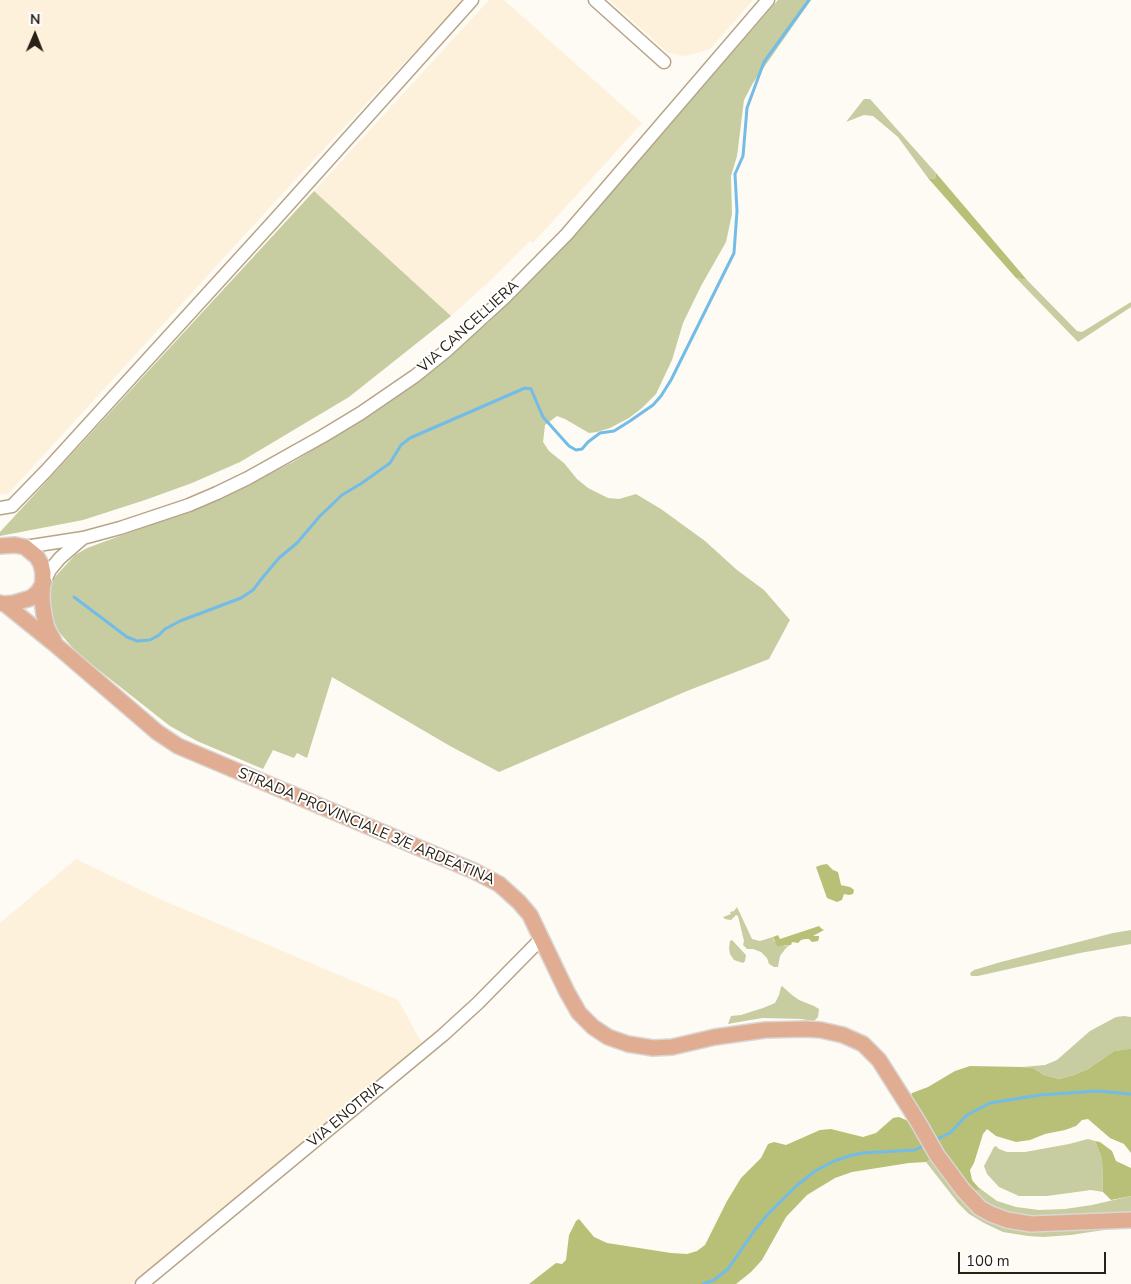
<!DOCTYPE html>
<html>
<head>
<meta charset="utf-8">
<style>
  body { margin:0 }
  #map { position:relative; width:1131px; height:1284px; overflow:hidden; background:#fefaf4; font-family:"Nunito Sans",sans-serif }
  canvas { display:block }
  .north { position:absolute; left:10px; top:10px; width:50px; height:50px; -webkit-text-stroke:4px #fff; paint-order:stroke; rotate:1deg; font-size:14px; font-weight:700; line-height:20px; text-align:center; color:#282116 }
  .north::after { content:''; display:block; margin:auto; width:18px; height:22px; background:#282116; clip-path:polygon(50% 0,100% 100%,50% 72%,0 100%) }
  .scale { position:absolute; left:958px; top:1252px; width:148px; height:22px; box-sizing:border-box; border:2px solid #282116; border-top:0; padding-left:6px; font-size:15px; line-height:18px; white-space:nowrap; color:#282116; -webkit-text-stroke:4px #fff; paint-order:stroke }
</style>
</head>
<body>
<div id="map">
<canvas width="1131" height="1284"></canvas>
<div class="north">N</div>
<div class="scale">100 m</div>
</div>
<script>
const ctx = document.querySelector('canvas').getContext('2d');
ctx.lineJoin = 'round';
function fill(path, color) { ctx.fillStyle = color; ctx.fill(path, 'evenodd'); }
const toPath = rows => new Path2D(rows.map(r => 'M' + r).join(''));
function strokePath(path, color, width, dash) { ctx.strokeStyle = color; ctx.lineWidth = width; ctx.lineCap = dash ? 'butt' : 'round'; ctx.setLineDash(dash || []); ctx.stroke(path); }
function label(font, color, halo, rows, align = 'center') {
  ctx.font = font + ' "Nunito Sans",sans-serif'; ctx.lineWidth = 4; ctx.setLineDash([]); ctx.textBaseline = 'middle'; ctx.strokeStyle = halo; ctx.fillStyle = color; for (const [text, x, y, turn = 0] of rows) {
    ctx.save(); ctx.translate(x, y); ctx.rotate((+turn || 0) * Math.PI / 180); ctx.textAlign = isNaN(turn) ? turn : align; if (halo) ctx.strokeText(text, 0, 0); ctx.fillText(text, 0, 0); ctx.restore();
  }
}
fill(toPath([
  [0,0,463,0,295,180,8,494,0,494],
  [489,0,504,0,642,123,533,243,530,241,493,278,451,316,314,191],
  [609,0,753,0,710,49,694,54,683,56,668,53],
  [76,859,155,897,398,1000,423,1045,254,1182,131,1284,0,1284,0,923]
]), '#fef1db');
fill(toPath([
  [778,0,811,0,753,83,744,100,737,156,731,176,732,214,726,242,701,286,683,323,672,360,656,394,642,408,629,418,610,428,597,432,589,433,565,419,557,416,545,425,543,442,549,451,564,463,577,479,588,488,608,498,619,499,636,494,661,509,705,541,737,570,764,590,790,620,769,659,687,691,499,772,450,746,332,677,307,758,297,753,294,758,273,750,263,769,197,741,170,726,77,653,59,632,53,620,51,608,51,584,54,578,75,555,87,548,213,502,293,462,361,420,428,372,489,322,598,208],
  [864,99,870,99,936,173,935,179,928,178,898,137,873,116,864,115,846,122],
  [314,191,451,316,349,397,240,462,192,483,145,500,83,520,0,536,0,532],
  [1016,278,1027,280,1077,331,1082,332,1131,302,1131,307,1078,342],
  [737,907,752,939,760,941,773,937,774,941,785,946,790,945,786,948,780,956,778,967,774,967,769,964,767,958,761,952,753,949,747,949,743,945,744,941,738,916,736,915,731,920,725,919,723,917,731,914,730,912,734,911],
  [1131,930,1131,944,1080,953,978,976,971,976,970,973,974,970,1001,962,1113,933],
  [732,940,746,955,745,961,743,963,734,960,730,954,729,948,730,941],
  [782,986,792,995,799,1000,814,1006,819,1009,818,1017,814,1021,801,1019,763,1018,750,1020,728,1024,731,1016,741,1015,763,1008,775,1003,779,995,781,987],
  [1124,1016,1131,1017,1131,1049,1114,1051,1088,1069,1074,1075,1059,1079,1044,1075,1033,1068,1022,1067,1045,1065,1057,1060,1090,1031,1116,1017],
  [1088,1139,1095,1141,1102,1159,1103,1192,1091,1190,1047,1196,1019,1196,999,1187,987,1174,984,1166,994,1147,996,1146,999,1149,1007,1152,1025,1152,1069,1144],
  [933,1158,959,1197,971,1208,985,1217,1130,1226,1071,1235,1043,1237,1028,1236,1003,1232,984,1223,969,1214,958,1203,926,1162],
  [955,1173,975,1190,979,1190,978,1187,997,1201,1016,1207,1039,1210,1065,1209,1092,1205,1131,1196,1131,1213,1034,1217,1009,1214,984,1204]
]), '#c7cda0');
fill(toPath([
  [936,173,1027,280,1016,278,928,178,935,179],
  [827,864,833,870,838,872,841,885,845,886,850,887,854,890,853,894,849,895,844,894,842,900,837,902,827,898,816,867,821,865],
  [819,926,822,929,824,930,813,936,819,936,819,938,818,941,812,942,809,939,805,939,801,940,798,943,792,942,791,945,777,946,773,937,778,935,780,939],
  [1129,1049,1131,1049,1131,1153,1124,1144,1110,1138,1088,1119,1082,1120,1076,1126,1065,1130,1045,1134,1030,1140,1016,1142,996,1136,987,1129,983,1134,974,1163,970,1170,972,1180,978,1187,980,1190,975,1190,955,1173,909,1098,912,1093,928,1087,955,1071,970,1066,1022,1067,1033,1068,1044,1075,1059,1079,1074,1075,1088,1069,1114,1051],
  [899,1117,913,1123,933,1158,926,1162,909,1163,852,1172,835,1178,807,1195,786,1217,762,1260,751,1272,736,1284,529,1284,556,1263,562,1264,566,1260,569,1235,576,1221,579,1219,594,1237,607,1243,671,1253,687,1254,697,1251,705,1245,727,1201,741,1178,761,1158,768,1144,774,1142,786,1145,820,1130,831,1129,863,1137,876,1133,893,1118],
  [1095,1141,1100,1142,1112,1151,1116,1161,1131,1168,1131,1196,1111,1200,1103,1192,1102,1159]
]), '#b7c076');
strokePath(toPath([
  [74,597,127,637,137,641,150,640,159,635,165,629,180,621,241,598,253,590,263,577,279,558,297,543,320,516,342,495,362,483,390,463,401,445,410,438,525,388,531,389,543,417,569,446,576,450,582,449,588,442,600,433,614,431,630,421,653,405,661,396,671,380,734,253,737,211,735,174,743,156,747,108,764,62,809,0],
  [935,1140,950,1133,967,1115,990,1103,1040,1095,1097,1091,1131,1094],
  [703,1284,714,1280,728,1269,754,1231,768,1214,795,1187,815,1171,834,1161,849,1156,862,1153,915,1150,927,1144]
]), '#72bce7', 3);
const minor = toPath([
  [595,0,664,62],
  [0,508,12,506,46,471,272,223,472,0],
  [25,547,83,538,120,528,189,505,217,493,248,478,323,436,361,413,415,376,446,351,505,297,567,234,768,0],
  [44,582,50,570,60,558,83,538],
  [142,1284,443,1035,478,1003,542,938]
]);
const major = toPath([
  [0,546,15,545,25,547,37,557,41,564,43,573,42,600,44,615,47,628,54,641],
  [0,603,5,604,14,603,31,598,38,592,44,582],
  [5,604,57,646,157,732,178,746,474,871,499,884,519,902,530,915,567,992,579,1013,593,1027,608,1037,628,1044,653,1048,672,1047,715,1037,765,1030,806,1029,821,1030,843,1035,863,1044,879,1060,917,1120,937,1155,963,1190,980,1208,991,1214,1007,1220,1031,1224,1131,1220]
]);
strokePath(minor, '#b6a589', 15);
strokePath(major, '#d8d7d5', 18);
strokePath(minor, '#fff', 12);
strokePath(major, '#e1ad92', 15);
label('15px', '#282116', '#fff', [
  ["VIA CANCELLIERA",469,327,-42],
  ["STRADA PROVINCIALE 3/E ARDEATINA",366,827,23],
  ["VIA ENOTRIA",346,1115,-40]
]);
</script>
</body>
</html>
